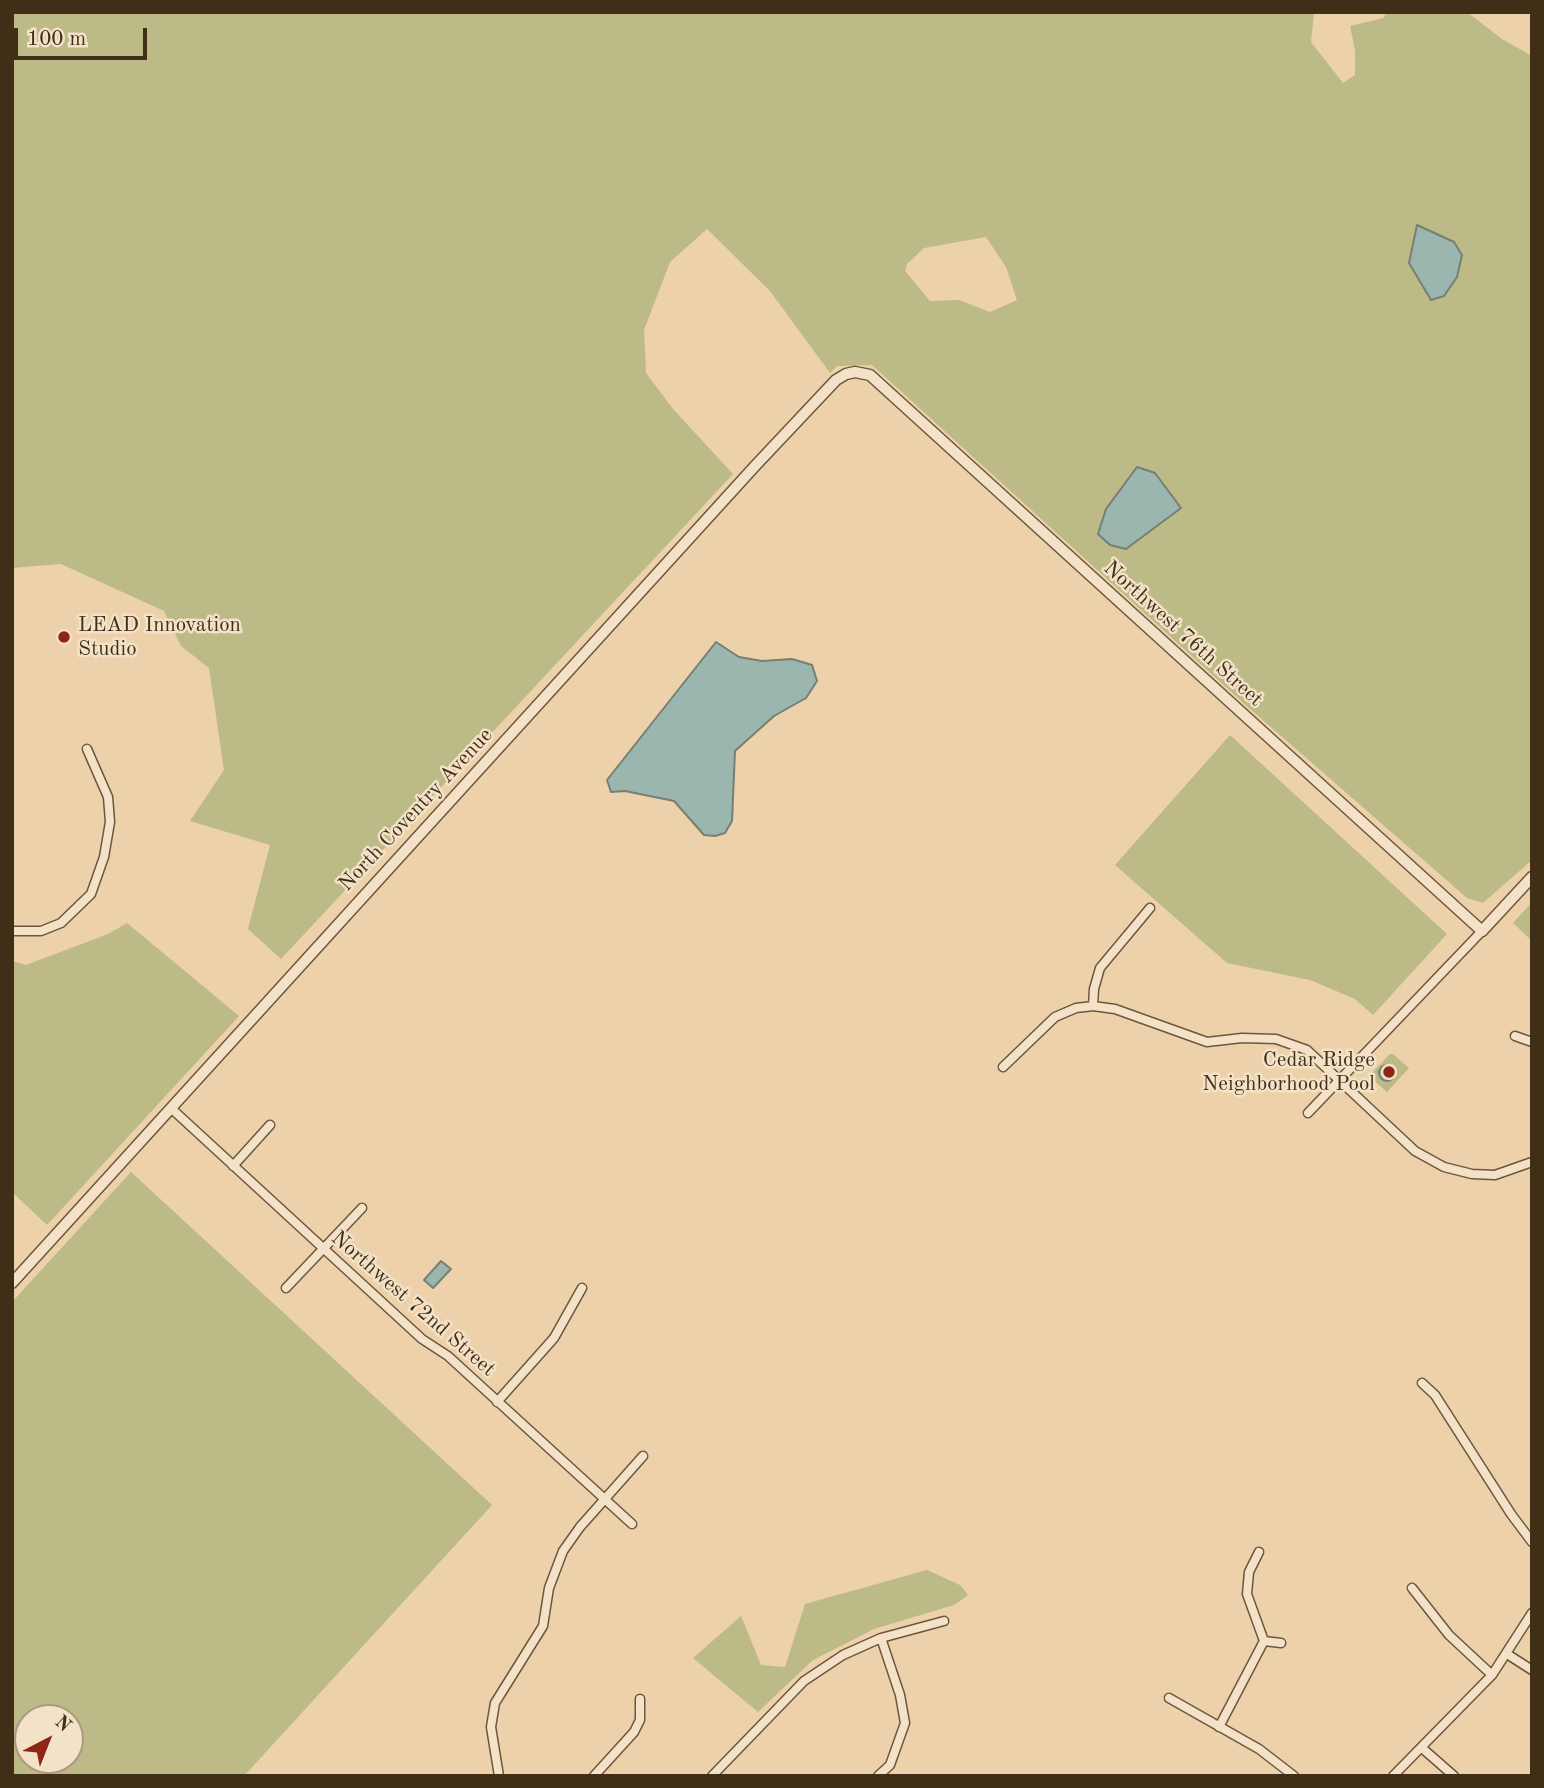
<!DOCTYPE html>
<html>
<head>
<meta charset="utf-8">
<style>
  body { margin:0 }
  #map { position:relative; width:1544px; height:1788px; overflow:hidden; background:#ecd1aa; font-family:"Old Standard TT",serif }
  canvas { display:block }
  .frame { position:absolute; inset:0; border:14px solid #412e17; pointer-events:none }
  .north { position:absolute; left:14px; top:1704px; width:70px; height:70px; box-sizing:border-box; background:#f3e1c8; border:2px solid #ac9981; border-radius:50%; rotate:42deg; font-size:19px; font-weight:700; line-height:28px; text-align:center; color:#412e17 }
  .north::after { content:''; display:block; margin:auto; width:24px; height:32px; background:#8f2418; clip-path:polygon(50% 0,100% 100%,50% 72%,0 100%) }
  .scale { position:absolute; left:14px; top:28px; width:133px; height:32px; box-sizing:border-box; border:4px solid #412e17; border-top:0; padding-left:9px; font-size:21px; line-height:24px; white-space:nowrap; color:#412e17; -webkit-text-stroke:5px #f3e1c8; paint-order:stroke }
</style>
</head>
<body>
<div id="map">
<canvas width="1544" height="1788"></canvas>
<div class="frame"></div>
<div class="north">N</div>
<div class="scale">100 m</div>
</div>
<script>
const ctx = document.querySelector('canvas').getContext('2d');
ctx.lineJoin = 'round';
function fill(path, color) { ctx.fillStyle = color; ctx.fill(path, 'evenodd'); }
const toPath = rows => new Path2D(rows.map(r => 'M' + r).join(''));
function strokePath(path, color, width, dash) { ctx.strokeStyle = color; ctx.lineWidth = width; ctx.lineCap = dash ? 'butt' : 'round'; ctx.setLineDash(dash || []); ctx.stroke(path); }
function label(font, color, halo, rows, align = 'center') {
  ctx.font = font + ' "Old Standard TT",serif'; ctx.lineWidth = 5; ctx.setLineDash([]); ctx.textBaseline = 'middle'; ctx.strokeStyle = halo; ctx.fillStyle = color; for (const [text, x, y, turn = 0] of rows) {
    ctx.save(); ctx.translate(x, y); ctx.rotate((+turn || 0) * Math.PI / 180); ctx.textAlign = isNaN(turn) ? turn : align; if (halo) ctx.strokeText(text, 0, 0); ctx.fillText(text, 0, 0); ctx.restore();
  }
}
fill(toPath([
  [12,12,1314,12,1311,42,1343,83,1355,75,1355,50,1350,26,1383,18,1387,12,1467,12,1502,39,1532,56,1532,860,1483,903,1467,898,1249,708,872,365,837,366,830,373,770,291,707,229,670,262,644,330,646,373,673,409,733,474,281,959,248,929,270,845,190,821,224,770,209,668,181,646,164,611,61,564,12,568],
  [986,237,1006,267,1017,300,990,312,959,300,930,301,905,271,907,264,924,248],
  [1230,735,1447,934,1373,1015,1355,999,1310,980,1227,963,1115,865],
  [1532,902,1532,941,1513,923],
  [127,923,239,1016,47,1225,12,1192,12,961,26,965,108,934],
  [1390,1054,1393,1054,1409,1068,1387,1092,1369,1076],
  [131,1172,492,1505,244,1776,12,1776,12,1302],
  [28,1718,70,1718,70,1760,28,1760],
  [927,1570,960,1585,968,1595,954,1605,874,1629,813,1660,758,1712,693,1658,741,1616,761,1665,785,1667,805,1604]
]), '#bcba86');
const water = toPath([
  [1417,225,1454,242,1462,255,1457,277,1444,296,1431,300,1409,263,1417,225],
  [1137,467,1155,473,1181,508,1126,549,1110,545,1098,534,1106,509,1137,467],
  [716,642,739,657,762,661,792,659,812,665,817,681,806,698,774,716,735,751,732,821,725,833,715,836,704,835,674,801,625,791,611,792,607,780,716,642],
  '1379 1073a8 8 0 1 1 16 0a8 8 0 1 1-16 0Z',
  [441,1261,451,1269,433,1288,424,1280,441,1261]
]);
fill(water, '#9ab6af');
strokePath(water, '#768072', 2);
const minor = toPath([
  [12,931,41,931,61,923,91,894,104,857,110,822,108,797,87,749],
  [1093,1006,1094,989,1100,968,1150,908],
  [1515,1036,1532,1042],
  [1003,1067,1055,1017,1076,1008,1093,1006,1115,1009,1207,1042,1242,1038,1276,1039,1307,1050,1415,1151,1444,1167,1472,1174,1495,1175,1532,1162],
  [173,1110,422,1339,448,1356,632,1524],
  [1308,1113,1482,931],
  [233,1166,270,1125],
  [286,1288,362,1208],
  [1422,1383,1435,1395,1511,1514,1532,1542],
  [497,1402,554,1338,582,1288],
  [1412,1588,1449,1635,1492,1675],
  [1264,1641,1281,1643],
  [1507,1654,1532,1670],
  [1169,1698,1259,1749,1294,1776],
  [1219,1727,1264,1641,1247,1594,1249,1572,1259,1552],
  [1422,1748,1454,1776],
  [499,1776,491,1727,495,1703,543,1626,549,1588,563,1551,580,1527,643,1456],
  [594,1776,634,1732,640,1720,640,1699],
  [712,1776,804,1681,843,1655,881,1638,944,1621],
  [878,1776,890,1765,905,1723,900,1695,881,1638],
  [1393,1776,1492,1675,1532,1613]
]);
const tertiary = toPath([
  [12,1283,755,466,836,380,846,374,855,372,870,375,1482,931,1532,877]
]);
strokePath(minor, '#6c573c', 11);
strokePath(tertiary, '#6c573c', 13);
strokePath(minor, '#f3e1c8', 8);
strokePath(tertiary, '#f3e1c8', 10);
for (const [x, y, r, color] of [
  [64,637,7,"#8f2418"],
  [1389,1072,7,"#8f2418"]
]) { const dot = new Path2D(); dot.arc(x, y, r, 0, 2 * Math.PI); ctx.fillStyle = color; ctx.fill(dot); strokePath(dot, '#f3e1c8', 2.5); }
label('21px', '#412e17', '#f3e1c8', [
  ["LEAD Innovation",78,625],
  ["Studio",78,649],
  ["Cedar Ridge",1375,1060,"right"],
  ["Neighborhood Pool",1375,1084,"right"]
], 'left');
label('21px', '#412e17', '#f3e1c8', [
  ["Northwest 76th Street",1183,634,42],
  ["North Coventry Avenue",416,810,-47],
  ["Northwest 72nd Street",413,1304,41]
]);
</script>
</body>
</html>
